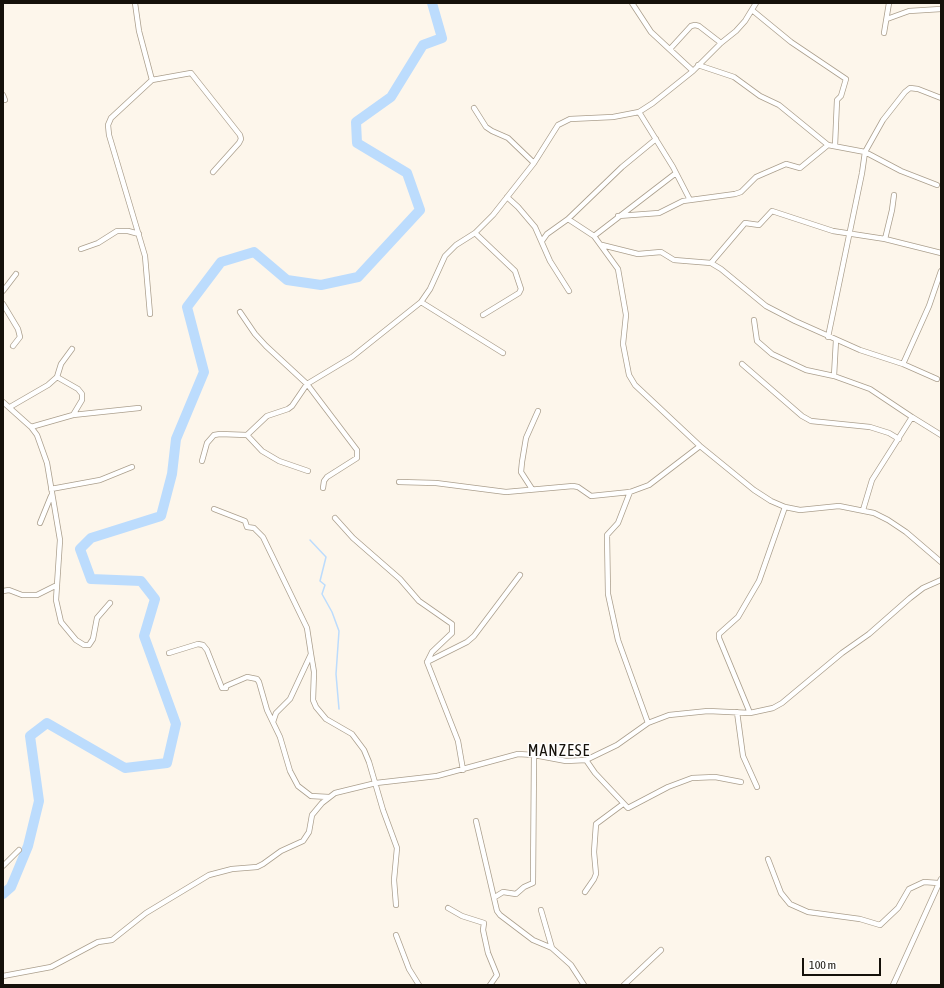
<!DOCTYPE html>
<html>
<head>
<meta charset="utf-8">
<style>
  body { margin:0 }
  #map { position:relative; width:944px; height:988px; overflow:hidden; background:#fdf6eb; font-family:"Asap Condensed",sans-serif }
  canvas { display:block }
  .frame { position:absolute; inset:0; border:4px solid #15110a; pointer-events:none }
  .scale { position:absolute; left:802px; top:958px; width:79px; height:18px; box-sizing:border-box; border:2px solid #15110a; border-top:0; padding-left:5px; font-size:12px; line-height:14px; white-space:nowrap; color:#15110a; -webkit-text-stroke:3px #fff; paint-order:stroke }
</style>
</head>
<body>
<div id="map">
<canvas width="944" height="988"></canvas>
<div class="frame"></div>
<div class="scale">100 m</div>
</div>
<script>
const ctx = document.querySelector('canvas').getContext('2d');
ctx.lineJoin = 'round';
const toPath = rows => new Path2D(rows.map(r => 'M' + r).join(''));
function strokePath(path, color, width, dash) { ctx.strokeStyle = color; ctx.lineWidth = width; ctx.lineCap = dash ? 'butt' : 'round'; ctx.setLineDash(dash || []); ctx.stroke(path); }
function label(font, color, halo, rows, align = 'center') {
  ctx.font = font + ' "Asap Condensed",sans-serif'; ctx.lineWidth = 3; ctx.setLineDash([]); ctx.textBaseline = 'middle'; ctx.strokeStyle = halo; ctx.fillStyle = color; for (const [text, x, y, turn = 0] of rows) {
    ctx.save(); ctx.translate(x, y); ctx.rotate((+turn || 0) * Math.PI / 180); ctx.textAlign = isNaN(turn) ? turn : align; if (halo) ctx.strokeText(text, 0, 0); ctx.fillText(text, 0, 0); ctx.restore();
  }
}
strokePath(toPath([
  [310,540,326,557,320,581,325,585,322,594,332,612,339,631,336,674,339,709]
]), '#bcdcfd', 1.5);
strokePath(toPath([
  [3,894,11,887,28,846,39,801,30,736,47,723,125,768,167,763,176,724,144,636,155,599,141,581,91,579,80,549,91,538,161,516,172,474,176,439,204,372,187,307,221,262,254,252,287,280,321,285,358,277,420,210,407,173,357,143,356,122,391,97,423,45,442,38,432,3]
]), '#bcdcfd', 10);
const minor = toPath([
  [135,3,139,31,152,80,111,118,108,125,109,135,145,256,150,314],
  [632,3,651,32,693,71],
  [752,10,791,42,846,79,841,96,837,100,835,146],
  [887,19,909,11,941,9],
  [884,33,889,3],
  [670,49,691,26,695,25,699,26,721,43],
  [698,65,734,77,760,96,779,105,828,145],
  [152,80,191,73,240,135,241,139,239,143,213,172],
  [3,95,5,100],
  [474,108,486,127,492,131,508,138,534,163],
  [639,112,673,167,690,200],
  [507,197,518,207,535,227,550,261,569,291],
  [618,216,659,213,683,201,735,194,741,192,756,177,786,164,800,168,828,145,865,152,901,171,937,185],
  [568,219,594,236,618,269,626,315,623,344,629,375,635,385,700,446,754,490,771,501,785,507,800,510,839,506,874,513,888,520,906,532,941,562],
  [475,233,515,271,521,289,519,293,483,315],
  [594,236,676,173],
  [885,239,892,210,894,195],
  [542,241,547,234,568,219,622,167,656,139],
  [602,245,638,254,661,252,674,260,711,263,721,269,766,306,795,321,860,350,903,364,937,379],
  [81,249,98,243,117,231,128,231,139,234],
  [711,263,745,223,759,225,772,211,833,231,885,239,941,253],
  [3,291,16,274],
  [421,302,503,353],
  [3,304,18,329,20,337,13,346],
  [240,312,255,334,266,346,307,384,357,450,357,458,327,477,324,481,323,488],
  [754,320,757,341,772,354,806,370,834,376,870,389,912,417,872,480,863,510],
  [828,337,862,173,865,152,883,120,905,92,910,88,918,89,941,98],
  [742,364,802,416,811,421,870,427,889,433,899,439],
  [903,364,929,306,941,271],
  [834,376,836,340],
  [57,377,78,389,82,394,82,400,73,415],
  [3,402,31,427,37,435,47,463,60,540,56,600,61,622,76,640,84,645,89,645,93,639,97,618,110,603],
  [10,407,48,385,57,377,61,364,72,349],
  [912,417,941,435],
  [31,427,73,415,139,408],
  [247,435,262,451,279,461,308,471],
  [202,461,207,443,214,435,220,434,247,435,267,416,288,409,292,406,307,384,352,357,421,302,430,289,445,256,456,245,475,233,493,215,534,163,558,125,570,119,613,117,639,112,653,103,693,71,721,43,736,31,745,21,756,3],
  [399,482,436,483,506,492,573,486,578,487,591,496,630,492,649,485,700,446],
  [51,489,100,480,132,467],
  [532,489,521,472,522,462,526,438,538,411],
  [630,492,618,523,607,535,608,594,618,640,648,723],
  [214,509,245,521,247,527,254,528,263,537,307,628,311,654,290,699,276,713,273,722],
  [335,518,353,538,400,579,419,601,452,624,452,633,432,652,427,662,458,741,463,770],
  [40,523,51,496],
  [3,591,9,590,22,595,37,595,57,585],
  [169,653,198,644,203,645,207,650,222,688,226,688,226,686,247,677,257,679,259,682,267,710,280,737,290,771,298,786,311,796,329,797],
  [311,654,314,672,313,700,316,707,326,719,352,734,364,750,369,762,383,810,397,848,394,880,396,905],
  [427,662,467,642,474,636,520,575],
  [737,712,743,756,757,787],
  [750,713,719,638,719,634,738,617,759,581,785,507],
  [586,760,595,773,628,808,668,787,692,778,715,777,741,782],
  [476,821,497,911,500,915,533,940,552,948],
  [768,859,781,893,790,904,808,912,860,919,880,925,898,908,909,889,924,882,938,883],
  [3,866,19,850],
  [585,892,594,879,596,874,594,852,596,824,623,804],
  [495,897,503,892,516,894,524,887,533,883,534,755],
  [448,908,462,916,484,923,483,930,488,953,497,975,490,985],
  [541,910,552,948,571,965,584,985],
  [396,935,409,969,419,985],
  [3,976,51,967,98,942,112,940,146,913,209,875,232,869,257,867,263,864,281,851,303,841,309,832,312,815,322,803,335,793,376,783,437,776,518,754,534,755,566,761,586,760,617,745,648,723,669,715,708,711,750,713,773,708,782,703,842,653,869,634,910,598,923,588,941,580],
  [624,985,661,950],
  [893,985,941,879]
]);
strokePath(minor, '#ab9f8d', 6);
strokePath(minor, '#fff', 4.5);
ctx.letterSpacing = '1px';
label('16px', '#15110a', '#fff', [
  ["MANZESE",559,751]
]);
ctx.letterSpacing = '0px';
</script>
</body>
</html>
